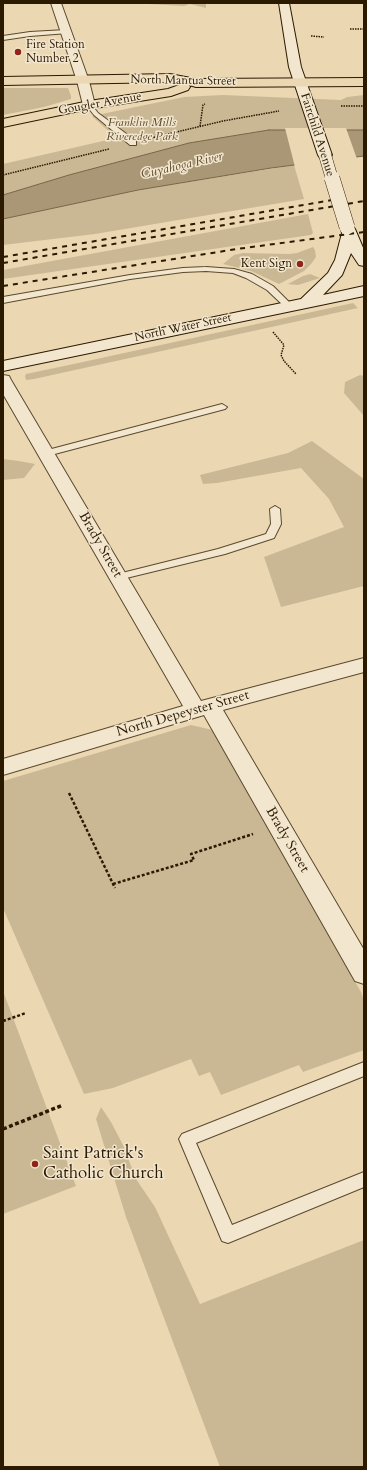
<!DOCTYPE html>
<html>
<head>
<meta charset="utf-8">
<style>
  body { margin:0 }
  #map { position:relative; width:367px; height:1470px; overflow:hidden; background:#ebd8b3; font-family:Cardo,serif }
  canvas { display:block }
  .frame { position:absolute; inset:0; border:4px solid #2b1900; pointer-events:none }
</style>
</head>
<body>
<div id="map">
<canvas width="367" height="1470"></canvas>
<div class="frame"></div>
</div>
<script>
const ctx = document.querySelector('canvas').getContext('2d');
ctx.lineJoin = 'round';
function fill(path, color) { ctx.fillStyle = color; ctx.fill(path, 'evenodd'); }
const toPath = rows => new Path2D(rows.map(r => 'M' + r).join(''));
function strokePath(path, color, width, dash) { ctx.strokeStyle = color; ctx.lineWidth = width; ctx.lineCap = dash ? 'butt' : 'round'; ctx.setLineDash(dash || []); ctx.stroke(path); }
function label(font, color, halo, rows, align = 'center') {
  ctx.font = font + ' Cardo,serif'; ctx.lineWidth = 3; ctx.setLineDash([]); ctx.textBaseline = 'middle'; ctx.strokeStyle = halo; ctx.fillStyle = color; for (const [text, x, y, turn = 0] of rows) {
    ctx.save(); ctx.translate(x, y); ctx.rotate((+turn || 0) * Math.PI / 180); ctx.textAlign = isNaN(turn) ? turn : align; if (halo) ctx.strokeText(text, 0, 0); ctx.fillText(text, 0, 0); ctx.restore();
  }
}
fill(toPath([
  [131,3,206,3,206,8,190,4,184,6],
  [3,88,68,88,71,96,71,99,44,107,3,115],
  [223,95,341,100,347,97,364,95,364,130,269,130,189,143,69,175,3,195,3,164,116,138,92,116,184,97],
  [294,165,304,199,95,234,3,245,3,219,138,190],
  [308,214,313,233,311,235,3,279,3,270],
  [313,247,315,250,316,257,311,264,304,271,279,284,251,271,223,264,234,255,243,253,289,254,297,253],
  [310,274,320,278,298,285,288,284,303,276],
  [353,303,358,308,34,379,26,380,25,376,26,374,83,362],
  [360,375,364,376,364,416,344,393,345,382],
  [312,441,364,479,364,586,281,607,264,557,344,527,329,499,301,468,217,483,203,484,200,475,288,453],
  [3,459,19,461,35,464,24,478,3,480],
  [191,725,213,730,361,992,364,1000,364,1050,303,1072,299,1065,221,1095,210,1072,199,1076,191,1059,113,1088,84,1094,3,908,3,781],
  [3,991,76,1186,3,1214],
  [101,1107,111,1122,123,1145,136,1179,155,1207,200,1304,364,1240,364,1467,220,1467,126,1217,96,1119]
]), '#cab895');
const water = toPath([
  [269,130,364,130,364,156,271,168,138,190,3,219,3,195,69,175,189,143,269,130]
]);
fill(water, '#aa9776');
strokePath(water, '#776547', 1);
fill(toPath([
  [285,128,346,128,357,159,295,167]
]), '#ebd8b3');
const lane = toPath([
  [66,30,68,31,68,33,30,36,3,40,3,36,30,32,66,30],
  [87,104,91,104,98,113,136,141,136,145,130,145,94,115,86,105,87,104],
  [206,267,234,269,252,274,273,286,293,306,292,308,286,308,267,290,246,278,233,273,206,271,183,272,130,279,3,303,3,297,130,275,183,268,206,267],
  [222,404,227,407,225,409,47,456,42,453,44,451,222,404],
  [275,506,280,509,281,524,274,538,225,554,118,580,113,577,118,574,218,549,266,534,271,524,270,509,275,506],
  [364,1062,364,1076,196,1143,232,1225,364,1172,364,1187,228,1243,222,1241,179,1139,182,1134,364,1062]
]);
const street = toPath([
  [51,3,61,3,89,81,95,105,93,108,89,109,85,108,83,105,77,81,51,3],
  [3,375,9,376,11,380,201,701,364,658,364,672,223,710,364,950,364,984,355,981,204,715,3,775,3,759,183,706,3,394,3,375]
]);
const secondary = toPath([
  [279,3,289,3,301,67,332,155,330,158,320,158,318,155,289,67,279,3],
  [348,225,353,226,355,229,364,250,364,266,359,265,351,253,342,275,323,295,364,286,364,296,3,371,3,361,301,299,328,273,335,260,342,233,341,229,343,226,348,225]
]);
const primary = toPath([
  [170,74,196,79,364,78,364,86,196,87,189,85,190,87,188,90,171,96,89,109,3,127,3,119,89,101,168,89,182,84,170,82,3,85,3,77,170,74]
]);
strokePath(lane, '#5b492d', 2);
strokePath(street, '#5b492d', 2);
strokePath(secondary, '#2b1900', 2);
strokePath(primary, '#2b1900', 2);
strokePath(toPath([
  [350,29,364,29],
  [311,36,324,37],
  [341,106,364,106],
  [200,126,203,105,205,104],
  [151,138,223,121,279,111],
  [3,175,109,149],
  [273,332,284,345,281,355,284,361,296,374]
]), '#2b1900', 1.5, [1.5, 1]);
strokePath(toPath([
  [69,793,115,888],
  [113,884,194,860,191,854,253,834],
  [3,1021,26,1013]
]), '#2b1900', 2.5, [3, 2]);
strokePath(toPath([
  [3,1129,63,1105]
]), '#2b1900', 3.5, [4, 2.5]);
fill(lane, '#f2e6ce');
fill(street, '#f2e6ce');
fill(secondary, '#f2e6ce');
fill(primary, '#ebd8b3');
strokePath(toPath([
  [3,257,338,199],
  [3,263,364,201],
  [3,286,237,249,364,232]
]), '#2b1900', 2, [5, 5]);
const secondaryBridgeFar1 = toPath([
  [325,155,332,179]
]);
const secondaryBridge = toPath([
  [332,178,347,227]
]);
strokePath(secondaryBridgeFar1, '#2b1900', 13, []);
strokePath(secondaryBridge, '#2b1900', 16, []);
strokePath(secondaryBridgeFar1, '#f2e6ce', 12);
strokePath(secondaryBridge, '#f2e6ce', 15);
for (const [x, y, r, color] of [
  [18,52,4,"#8f2418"],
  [300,264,4,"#8f2418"],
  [35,1164,4,"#8f2418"]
]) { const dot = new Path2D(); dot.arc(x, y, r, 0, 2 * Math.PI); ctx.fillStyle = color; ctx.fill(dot); strokePath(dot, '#f2e6ce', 1.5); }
label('12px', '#2b1900', '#f2e6ce', [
  ["Fire Station",26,45],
  ["Number 2",26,59],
  ["Kent Sign",292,264,"right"]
], 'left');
label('12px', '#2b1900', '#f2e6ce', [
  ["North Mantua Street",183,81,1],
  ["Gougler Avenue",100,104,-10],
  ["Fairchild Avenue",317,135,72],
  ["North Water Street",183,328,-12]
]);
label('italic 12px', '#5b492d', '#f2e6ce', [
  ["Franklin Mills",142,123],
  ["Riveredge Park",142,137]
]);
label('italic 13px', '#5e4b2f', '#f2e6ce', [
  ["Cuyahoga River",182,166,-13]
]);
label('14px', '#2b1900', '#f2e6ce', [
  ["Brady Street",100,545,60],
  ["North Depeyster Street",183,714,-16],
  ["Brady Street",287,840,60]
]);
label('17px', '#2b1900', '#f2e6ce', [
  ["Saint Patrick's",43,1154],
  ["Catholic Church",43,1174]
], 'left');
</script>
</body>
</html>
